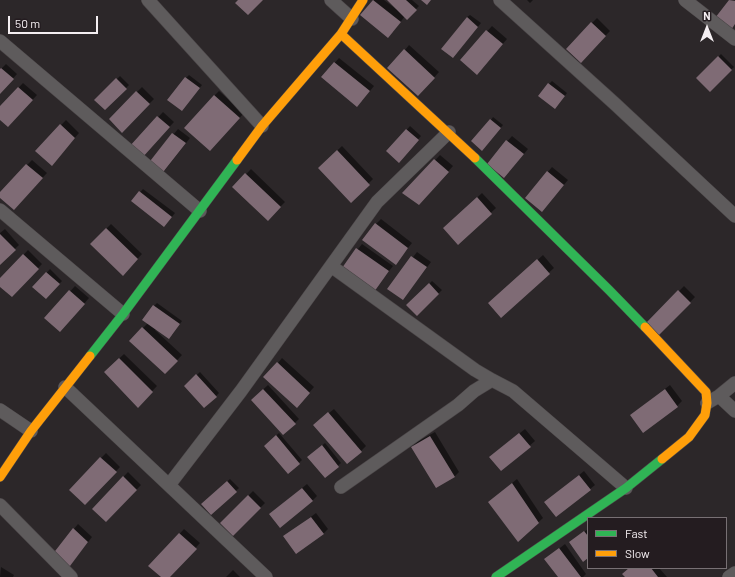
<!DOCTYPE html>
<html>
<head>
<meta charset="utf-8">
<style>
  body { margin:0 }
  #map { position:relative; width:735px; height:577px; overflow:hidden; background:#2c2729; font-family:Barlow,sans-serif }
  canvas { display:block }
  .legend { position:absolute; left:587px; top:517px; width:140px; height:52px; box-sizing:border-box; background:#241c20; border:1px solid #787074; margin:0; padding:5px 7px; list-style:none; font-size:12px; color:#f5eff2 }
  .legend li { display:flex; align-items:center; gap:8px; height:20px }
  .legend b { width:20px; border:1px solid #787074 }
  .north { position:absolute; left:687px; top:8px; width:40px; height:40px; -webkit-text-stroke:3px #241c20; paint-order:stroke; rotate:0deg; font-size:11px; font-weight:700; line-height:16px; text-align:center; color:#f5eff2 }
  .north::after { content:''; display:block; margin:auto; width:14px; height:18px; background:#f5eff2; clip-path:polygon(50% 0,100% 100%,50% 72%,0 100%) }
  .scale { position:absolute; left:8px; top:16px; width:90px; height:18px; box-sizing:border-box; border:2px solid #f5eff2; border-top:0; padding-left:5px; font-size:12px; line-height:14px; white-space:nowrap; color:#f5eff2; -webkit-text-stroke:3px #241c20; paint-order:stroke }
</style>
</head>
<body>
<div id="map">
<canvas width="735" height="577"></canvas>
<ul class="legend">
<li><b style="height:5px;background:#30b455"></b>Fast</li>
<li><b style="height:5px;background:#ff9f0a"></b>Slow</li>
</ul>
<div class="north">N</div>
<div class="scale">50 m</div>
</div>
<script>
const ctx = document.querySelector('canvas').getContext('2d');
ctx.lineJoin = 'round';
function fill(path, color) { ctx.fillStyle = color; ctx.fill(path, 'evenodd'); }
const toPath = rows => new Path2D(rows.map(r => 'M' + r).join(''));
function strokePath(path, color, width, dash) { ctx.strokeStyle = color; ctx.lineWidth = width; ctx.lineCap = dash ? 'butt' : 'round'; ctx.setLineDash(dash || []); ctx.stroke(path); }
fill(toPath([
  [374,0,384,0,396,9,397,8,388,0,412,0,419,6,407,18,405,16,393,32,362,15],
  [527,0,533,0,530,3],
  [470,15,481,23,456,54,467,17],
  [597,18,610,31,581,61,592,23],
  [492,26,507,39,481,69,461,60],
  [409,45,439,72,423,90,405,50],
  [721,54,734,67,710,90,697,78],
  [339,58,374,86,362,101,322,77],
  [6,64,17,74,0,93,0,70],
  [189,75,202,85,184,107,186,78],
  [120,76,129,85,105,109,96,100],
  [552,81,567,93,558,105,549,84],
  [23,83,37,95,13,121,0,118,0,107],
  [142,87,154,99,122,131,110,119],
  [219,91,244,113,215,145,214,96],
  [163,112,174,122,146,152,130,147],
  [493,117,503,125,485,146,491,120],
  [66,120,79,133,56,160,36,151],
  [410,126,421,136,402,158,388,151],
  [178,129,190,138,165,170,148,165],
  [512,136,528,149,509,172,488,163],
  [342,146,373,179,351,201,319,168],
  [440,155,453,166,424,199,404,193],
  [32,160,47,173,13,209,0,197,0,193],
  [552,167,568,180,546,206,526,198],
  [251,169,285,202,268,219,234,187],
  [143,189,175,213,167,223,132,201],
  [482,193,496,208,458,243,449,224],
  [381,219,412,243,395,264,376,224],
  [111,224,142,254,123,274,91,244],
  [5,229,19,245,0,263,0,233],
  [362,244,393,266,374,290,343,268],
  [28,250,42,264,12,296,0,285,0,280],
  [417,252,431,262,403,299,388,289],
  [543,255,554,268,501,316,494,299],
  [50,269,62,281,46,298,34,287],
  [432,281,442,290,417,315,408,305],
  [75,286,89,298,65,326,46,318],
  [684,286,695,297,659,334,648,323],
  [157,303,182,321,172,335,156,329,155,330,182,355,165,373,130,341,148,323,154,306],
  [124,354,157,386,138,406,105,372],
  [282,358,314,387,301,402,278,363],
  [200,372,219,393,205,407,185,386],
  [268,385,299,419,283,434,257,395],
  [670,385,682,401,677,406,631,415],
  [334,409,366,446,361,451,319,421],
  [525,429,535,441,501,470,495,453],
  [435,432,459,472,454,477,412,447,417,442],
  [279,433,302,460,288,473,268,443],
  [325,443,341,463,325,477,312,454],
  [106,453,120,467,85,504,70,490],
  [584,471,595,485,557,516,546,502],
  [128,472,141,485,106,521,93,509],
  [230,479,239,488,211,514,202,504],
  [517,479,543,518,518,541,494,498],
  [307,484,317,496,312,501,270,514],
  [253,491,265,503,233,535,221,523],
  [316,513,328,529,323,534,284,537],
  [78,524,92,537,71,564,53,555],
  [184,529,200,543,169,577,162,577,150,566],
  [588,529,588,557,574,539],
  [565,544,586,574,583,577,559,577,546,559],
  [1,567,14,575,13,577,0,577],
  [630,568,659,568,667,577,626,577],
  [233,570,240,577,226,577]
]), '#0007');
fill(toPath([
  [238,0,263,0,248,15,235,3],
  [373,0,401,22,388,38,360,15],
  [387,0,406,0,417,10,407,20],
  [421,0,431,0,427,5],
  [729,0,735,1,735,24,731,30,715,18],
  [467,17,478,27,453,58,441,49],
  [591,22,606,36,581,63,566,49],
  [486,30,503,44,477,75,460,60],
  [404,49,435,78,418,96,387,68],
  [718,56,732,70,710,92,696,78],
  [334,62,370,91,357,107,321,77],
  [1,68,14,79,0,94,0,69],
  [185,77,200,88,182,111,167,100],
  [116,78,127,89,105,110,94,100],
  [548,83,565,96,555,109,538,96],
  [18,87,33,100,8,127,0,120,0,106],
  [136,91,150,104,122,133,109,119],
  [214,95,240,118,210,151,184,128],
  [157,116,170,127,142,158,129,147],
  [490,119,501,128,482,151,471,141],
  [60,124,75,138,52,166,35,151],
  [406,129,419,140,399,163,386,151],
  [172,133,186,143,160,176,147,165],
  [506,140,524,154,504,178,487,164],
  [337,150,370,185,351,203,318,168],
  [434,159,449,172,419,205,402,193],
  [26,164,43,178,14,210,0,198,0,192],
  [547,171,564,185,542,212,525,198],
  [245,173,281,207,268,221,232,187],
  [139,191,172,217,164,227,131,201],
  [477,197,492,214,458,245,443,228],
  [375,223,408,248,396,265,362,240],
  [106,228,138,259,123,276,90,244],
  [0,234,16,250,0,265],
  [356,248,389,271,374,292,342,268],
  [23,254,39,269,12,297,0,287,0,278],
  [411,256,427,267,403,300,387,289],
  [537,259,550,274,501,318,488,303],
  [46,272,60,284,46,299,32,287],
  [429,283,439,294,417,316,406,305],
  [69,290,85,304,60,332,44,318],
  [678,290,691,303,659,335,646,323],
  [153,305,180,324,169,339,142,320],
  [142,327,178,361,165,374,129,341],
  [119,358,153,392,138,408,104,372],
  [277,362,310,393,297,408,263,377],
  [196,374,217,397,204,408,184,386],
  [263,389,296,424,283,435,251,400],
  [665,389,678,407,643,433,630,415],
  [328,412,362,452,347,464,313,425],
  [519,433,531,447,501,471,489,457],
  [276,435,300,464,288,474,264,446],
  [430,436,455,477,436,488,411,447],
  [322,445,339,467,325,478,307,457],
  [100,457,117,472,85,505,69,490],
  [579,475,591,490,556,517,544,502],
  [123,476,137,490,106,522,92,509],
  [227,481,237,492,211,515,201,504],
  [512,483,539,523,518,542,488,502],
  [302,488,313,501,280,528,269,514],
  [248,495,261,508,233,536,220,523],
  [311,517,324,534,296,554,283,536],
  [73,528,88,542,67,570,52,555],
  [584,531,588,536,588,558,583,562,569,542],
  [179,533,197,549,170,577,161,577,148,566],
  [559,548,581,577,558,577,544,559],
  [629,568,651,568,658,577,625,577,622,574]
]), '#7f6b75');
const street = toPath([
  [148,0,262,126],
  [331,0,352,19],
  [500,0,614,103,735,216],
  [685,0,735,39],
  [0,41,200,211],
  [0,210,123,314],
  [331,266,475,370,492,380,513,391,626,488],
  [65,387,266,577],
  [719,396,735,411],
  [707,403,719,396,735,383],
  [0,410,31,431],
  [169,485,241,391,377,202,449,132],
  [341,487,458,405,474,391,492,380],
  [0,505,71,577],
  [729,577,735,573]
]);
const fast = toPath([
  [475,158,609,290,645,327],
  [90,356,123,314,237,160],
  [496,577,626,488,662,459]
]);
const slow = toPath([
  [341,34,475,158],
  [237,160,262,126,341,34,363,0],
  [645,327,706,392,707,403,705,415,689,437,662,459],
  [0,477,31,431,90,356]
]);
strokePath(street, '#4a4547', 14);
strokePath(fast, '#4a4547', 10);
strokePath(slow, '#4a4547', 10);
strokePath(street, '#5e5b5c', 13);
strokePath(fast, '#30b455', 9);
strokePath(slow, '#ff9f0a', 9);
</script>
</body>
</html>
